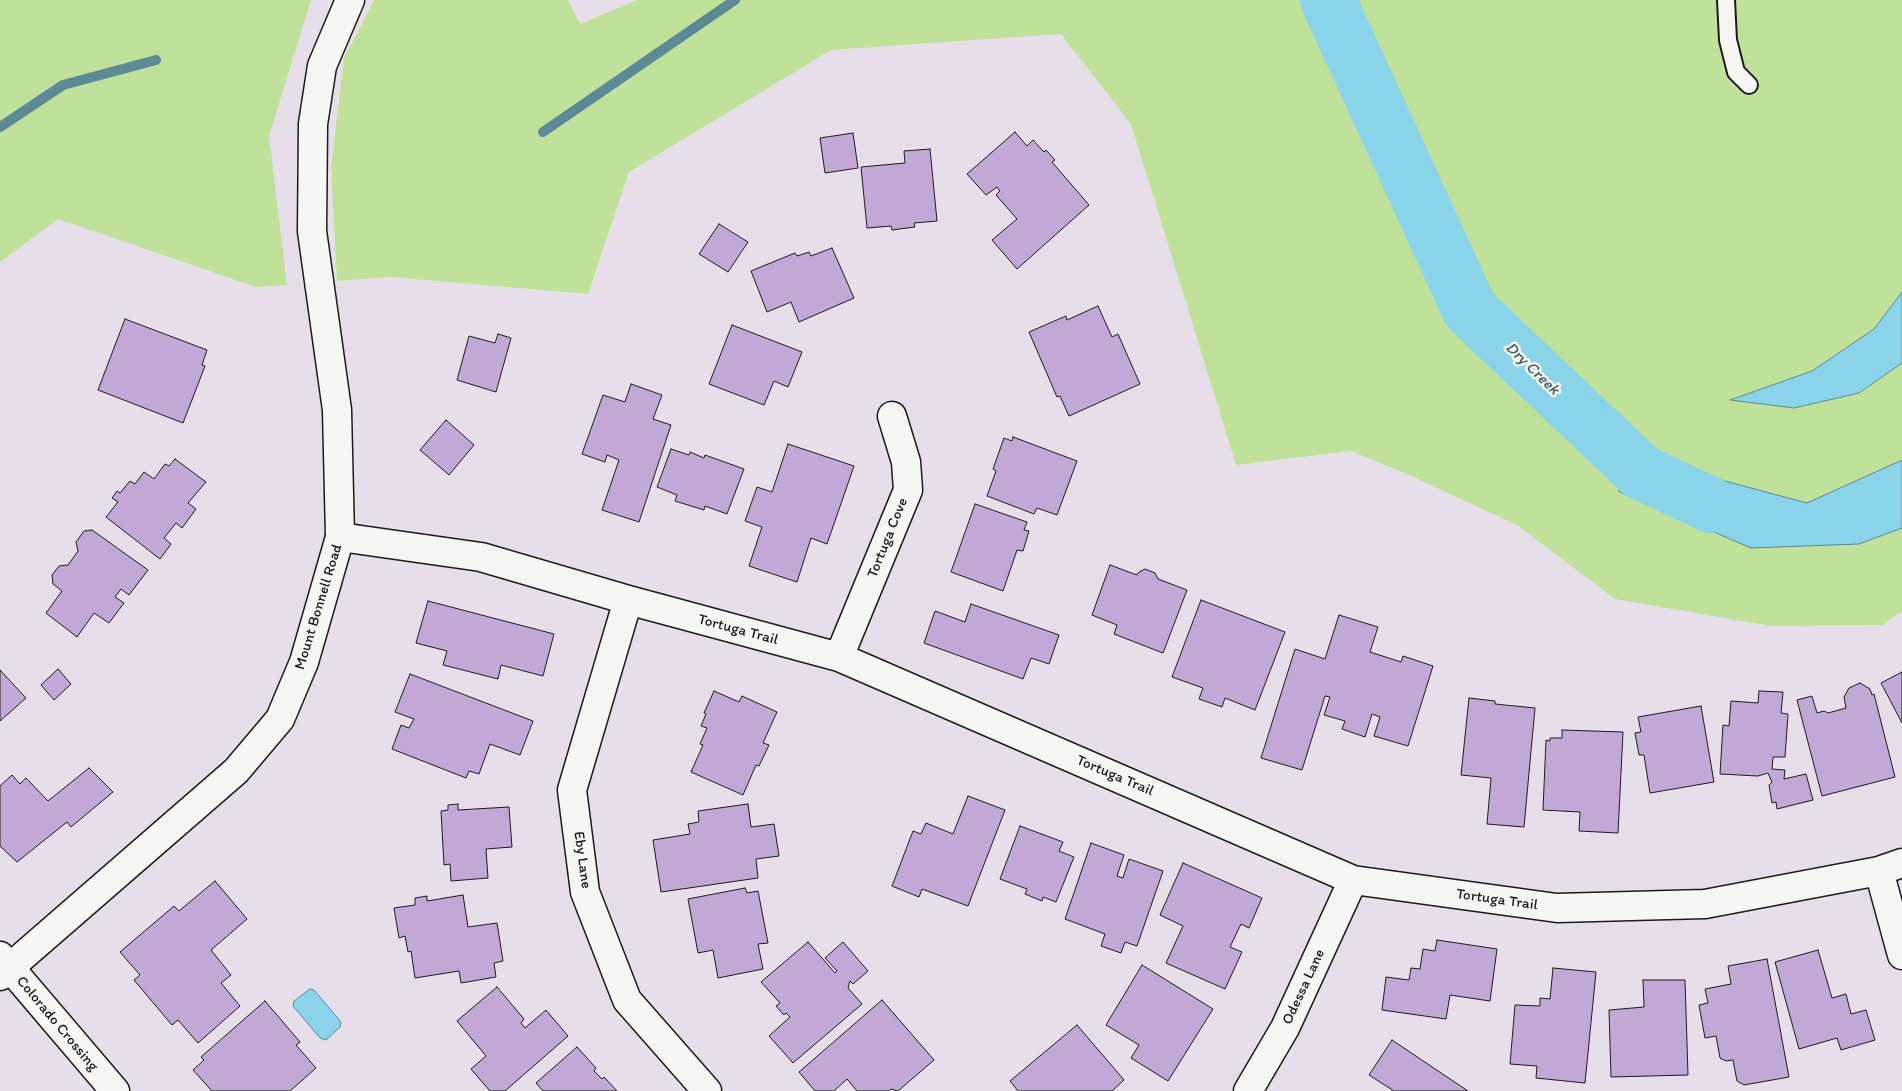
<!DOCTYPE html>
<html>
<head>
<meta charset="utf-8">
<style>
  body { margin:0 }
  canvas { display:block; background:#e6dfea }
</style>
</head>
<body>
<canvas width="1902" height="1091"></canvas>
<script>
const ctx = document.querySelector('canvas').getContext('2d');
ctx.lineJoin = 'round';
function fill(path, color) { ctx.fillStyle = color; ctx.fill(path, 'evenodd'); }
const toPath = rows => new Path2D(rows.map(r => 'M' + r).join(''));
function strokePath(path, color, width, dash) { ctx.strokeStyle = color; ctx.lineWidth = width; ctx.lineCap = dash ? 'butt' : 'round'; ctx.setLineDash(dash || []); ctx.stroke(path); }
function label(font, color, halo, rows, align = 'center') {
  ctx.font = font + ' Itim,sans-serif'; ctx.lineWidth = 5; ctx.setLineDash([]); ctx.textBaseline = 'middle'; ctx.strokeStyle = halo; ctx.fillStyle = color; for (const [text, x, y, turn = 0] of rows) {
    ctx.save(); ctx.translate(x, y); ctx.rotate((+turn || 0) * Math.PI / 180); ctx.textAlign = isNaN(turn) ? turn : align; if (halo) ctx.strokeText(text, 0, 0); ctx.fillText(text, 0, 0); ctx.restore();
  }
}
fill(toPath([
  [0,0,311,0,269,136,287,285,256,287,58,219,0,262],
  [374,0,568,0,580,24,637,0,1902,0,1902,292,1874,329,1812,371,1731,400,1794,408,1859,393,1902,363,1902,460,1807,503,1710,477,1656,459,1619,491,1859,544,1902,528,1902,611,1882,625,1771,626,1615,599,1517,525,1407,474,1351,451,1236,465,1131,124,1061,34,831,50,629,172,588,294,391,277,337,281,331,167,344,58]
]), '#c0e19a');
const water = toPath([
  [1902,292,1902,363,1859,393,1794,408,1730,400,1812,371,1874,329,1902,292],
  [1656,459,1710,477,1807,503,1902,460,1902,528,1859,544,1751,548,1618,491,1656,459],
  [310,989,314,990,341,1022,340,1027,326,1040,320,1038,293,1006,294,1001,310,989]
]);
fill(water, '#89d4e9');
strokePath(water, '#5d8a97', 1);
strokePath(toPath([
  [0,127,63,85,156,60],
  [543,132,735,0]
]), '#5d8a97', 10);
strokePath(toPath([
  [1328,0,1470,310,1641,472,1711,505]
]), '#89d4e9', 56);
const building = toPath([
  [1015,132,1027,146,1033,140,1044,152,1046,150,1055,160,1052,162,1089,205,1017,269,992,240,1017,219,996,195,1000,191,997,187,986,195,967,174,1015,132],
  [853,133,858,168,825,173,820,138,853,133],
  [930,149,937,221,914,223,915,227,892,230,891,226,867,228,861,167,905,163,904,151,930,149],
  [719,224,748,242,728,272,699,254,719,224],
  [832,248,854,298,799,322,791,302,767,312,751,271,795,253,797,256,809,252,811,256,832,248],
  [1098,306,1112,337,1118,334,1140,384,1069,416,1060,396,1057,397,1029,332,1066,316,1067,320,1098,306],
  [125,319,207,350,202,365,205,366,183,423,98,390,125,319],
  [732,325,802,352,788,387,774,381,764,405,709,384,732,325],
  [498,334,511,338,496,392,457,380,469,336,495,343,498,334],
  [631,384,662,395,653,419,671,425,639,522,602,510,619,460,607,455,605,462,582,454,603,395,625,402,631,384],
  [446,420,474,445,449,475,420,450,446,420],
  [1013,437,1077,461,1057,515,1037,508,1034,514,987,496,996,471,993,469,1004,438,1012,441,1013,437],
  [788,444,854,466,827,544,811,538,797,582,749,566,762,527,745,521,757,487,772,492,788,444],
  [671,449,689,455,690,452,704,458,705,455,744,469,727,514,705,506,704,510,675,501,677,495,657,487,671,449],
  [175,459,206,482,188,503,196,509,182,528,176,523,164,538,171,544,160,559,106,517,118,502,112,498,117,491,120,493,130,481,135,484,144,472,154,479,165,464,169,466,175,459],
  [975,504,1027,522,1024,530,1029,531,1023,551,1017,550,1003,591,951,572,975,504],
  [92,530,148,570,129,595,121,589,115,597,124,603,109,623,94,613,77,637,46,613,62,591,53,584,52,575,59,566,68,565,78,551,76,542,84,531,92,530],
  [1110,565,1137,575,1139,572,1145,569,1155,573,1158,579,1187,590,1163,653,1114,634,1117,625,1092,615,1110,565],
  [1201,600,1285,632,1255,710,1225,698,1222,707,1199,699,1203,688,1172,677,1201,600],
  [428,601,554,634,543,676,501,665,498,679,443,665,447,651,416,643,428,601],
  [971,604,1059,635,1049,664,1031,658,1023,679,924,643,935,611,965,622,971,604],
  [1339,615,1378,627,1370,652,1401,662,1403,656,1433,666,1408,746,1374,736,1380,717,1372,714,1365,737,1342,729,1345,721,1324,715,1330,697,1325,696,1302,770,1261,758,1295,649,1325,659,1339,615],
  [58,669,71,684,54,700,41,685,58,669],
  [0,670,26,698,0,721,0,670],
  [1902,672,1902,723,1881,683,1902,672],
  [410,674,533,721,520,755,490,744,479,774,469,771,466,778,392,749,401,725,409,728,414,719,395,712,410,674],
  [1860,683,1870,689,1872,695,1874,694,1895,777,1822,796,1797,700,1812,696,1817,713,1824,711,1828,713,1846,708,1844,697,1849,688,1860,683],
  [714,691,739,702,742,696,777,712,763,743,769,745,759,766,756,765,743,795,691,772,703,745,700,744,707,728,701,726,706,714,704,713,714,691],
  [1759,691,1783,692,1781,713,1788,714,1785,757,1773,757,1772,769,1785,770,1784,779,1806,774,1813,800,1777,809,1776,802,1772,803,1769,785,1772,782,1768,773,1758,776,1720,774,1723,725,1729,726,1731,701,1758,703,1759,691],
  [1469,698,1495,701,1495,704,1535,708,1524,827,1487,824,1491,778,1461,775,1469,698],
  [1701,706,1714,782,1650,793,1644,755,1639,755,1635,733,1641,732,1638,717,1701,706],
  [1562,730,1623,732,1618,833,1579,831,1580,812,1543,810,1546,740,1550,741,1550,738,1562,738,1562,730],
  [89,768,113,792,71,827,67,822,17,862,0,846,0,786,12,775,20,784,26,778,48,801,89,768],
  [968,796,1005,810,968,906,922,889,919,897,892,886,913,831,921,834,926,823,953,834,968,796],
  [458,804,458,810,509,807,512,847,486,849,488,878,451,881,450,864,444,865,441,811,448,810,448,805,458,804],
  [748,804,751,827,774,824,779,856,756,859,758,878,661,892,653,840,690,834,688,824,699,822,698,811,748,804],
  [1020,826,1063,842,1059,851,1074,857,1056,902,1043,897,1042,901,1025,894,1027,889,1000,879,1020,826],
  [1091,843,1124,855,1117,876,1123,878,1129,859,1163,871,1137,946,1125,942,1121,953,1101,946,1105,934,1065,919,1091,843],
  [1183,863,1262,898,1249,928,1241,924,1230,947,1242,952,1225,989,1166,963,1183,926,1160,915,1183,863],
  [215,881,247,919,211,950,231,975,221,983,240,1006,198,1043,178,1020,172,1025,134,980,140,975,120,952,174,906,179,911,215,881],
  [745,888,747,893,758,891,768,943,758,944,763,969,718,978,713,950,698,953,688,899,745,888],
  [463,895,468,927,497,923,503,961,494,963,496,977,461,983,459,971,415,978,411,951,408,952,405,936,399,938,394,908,415,905,415,898,427,896,427,901,463,895],
  [1437,940,1497,949,1490,1001,1450,995,1446,1019,1382,1010,1386,977,1409,980,1411,968,1420,969,1423,949,1435,951,1437,940],
  [808,942,835,973,837,971,825,958,843,942,868,971,853,984,850,981,848,988,862,1004,793,1063,769,1036,790,1017,786,1013,784,1015,782,1013,776,1006,780,1003,761,982,808,942],
  [1818,950,1832,998,1846,994,1851,1014,1866,1010,1875,1040,1841,1050,1837,1038,1799,1049,1775,962,1818,950],
  [1767,959,1789,1077,1744,1085,1737,1081,1733,1060,1726,1061,1720,1058,1716,1036,1705,1038,1699,1005,1708,1003,1705,989,1731,984,1728,966,1767,959],
  [1142,965,1213,1009,1168,1081,1131,1058,1139,1045,1106,1025,1142,965],
  [1553,968,1596,972,1585,1083,1536,1078,1537,1066,1510,1064,1515,1005,1540,1006,1540,998,1550,999,1553,968],
  [1643,980,1685,980,1688,1075,1611,1077,1609,1010,1644,1007,1643,980],
  [497,987,524,1019,521,1023,525,1028,546,1010,568,1036,505,1091,490,1091,471,1069,486,1056,457,1021,497,987],
  [882,1000,934,1060,898,1091,891,1089,889,1091,857,1091,847,1079,834,1091,815,1091,799,1072,882,1000],
  [265,1001,300,1042,296,1045,316,1068,290,1091,212,1091,193,1070,204,1060,201,1057,265,1001],
  [1077,1025,1124,1080,1112,1091,1018,1091,1010,1081,1077,1025],
  [1392,1040,1468,1091,1394,1091,1369,1075,1392,1040],
  [577,1047,596,1068,594,1071,602,1079,604,1077,617,1091,543,1091,536,1083,577,1047]
]);
fill(building, '#c2a8d6');
strokePath(building, '#1c1c1c', 1);
const lane = toPath([
  [1726,0,1728,40,1736,72,1749,85]
]);
const street = toPath([
  [340,537,481,557,628,600,839,657,1353,880,1557,908,1705,904,1879,871,1902,863],
  [628,600,572,790,585,892,627,1000,707,1091],
  [839,657,908,490,906,462,892,416],
  [1879,871,1902,955],
  [0,956,115,1091],
  [1248,1091,1285,1028,1353,880]
]);
const secondary = toPath([
  [0,976,236,771,280,719,304,662,340,537,337,410,312,231,313,124,322,66,350,0]
]);
strokePath(lane, '#1c1c1c', 20);
strokePath(street, '#1c1c1c', 31);
strokePath(secondary, '#1c1c1c', 31);
strokePath(lane, '#f6f6f2', 16);
strokePath(street, '#f6f6f2', 28);
strokePath(secondary, '#f6f6f2', 28);
label('15px', '#1c1c1c', '#f6f6f2', [
  ["Tortuga Cove",888,538,-68],
  ["Mount Bonnell Road",319,607,-73],
  ["Tortuga Trail",738,630,15],
  ["Tortuga Trail",1115,776,23],
  ["Eby Lane",582,860,82],
  ["Tortuga Trail",1497,900,8],
  ["Odessa Lane",1304,987,-65],
  ["Colorado Crossing",57,1024,50]
]);
label('italic 16px', '#425c64', '#f6f6f2', [
  ["Dry Creek",1532,369,44]
]);
</script>
</body>
</html>
